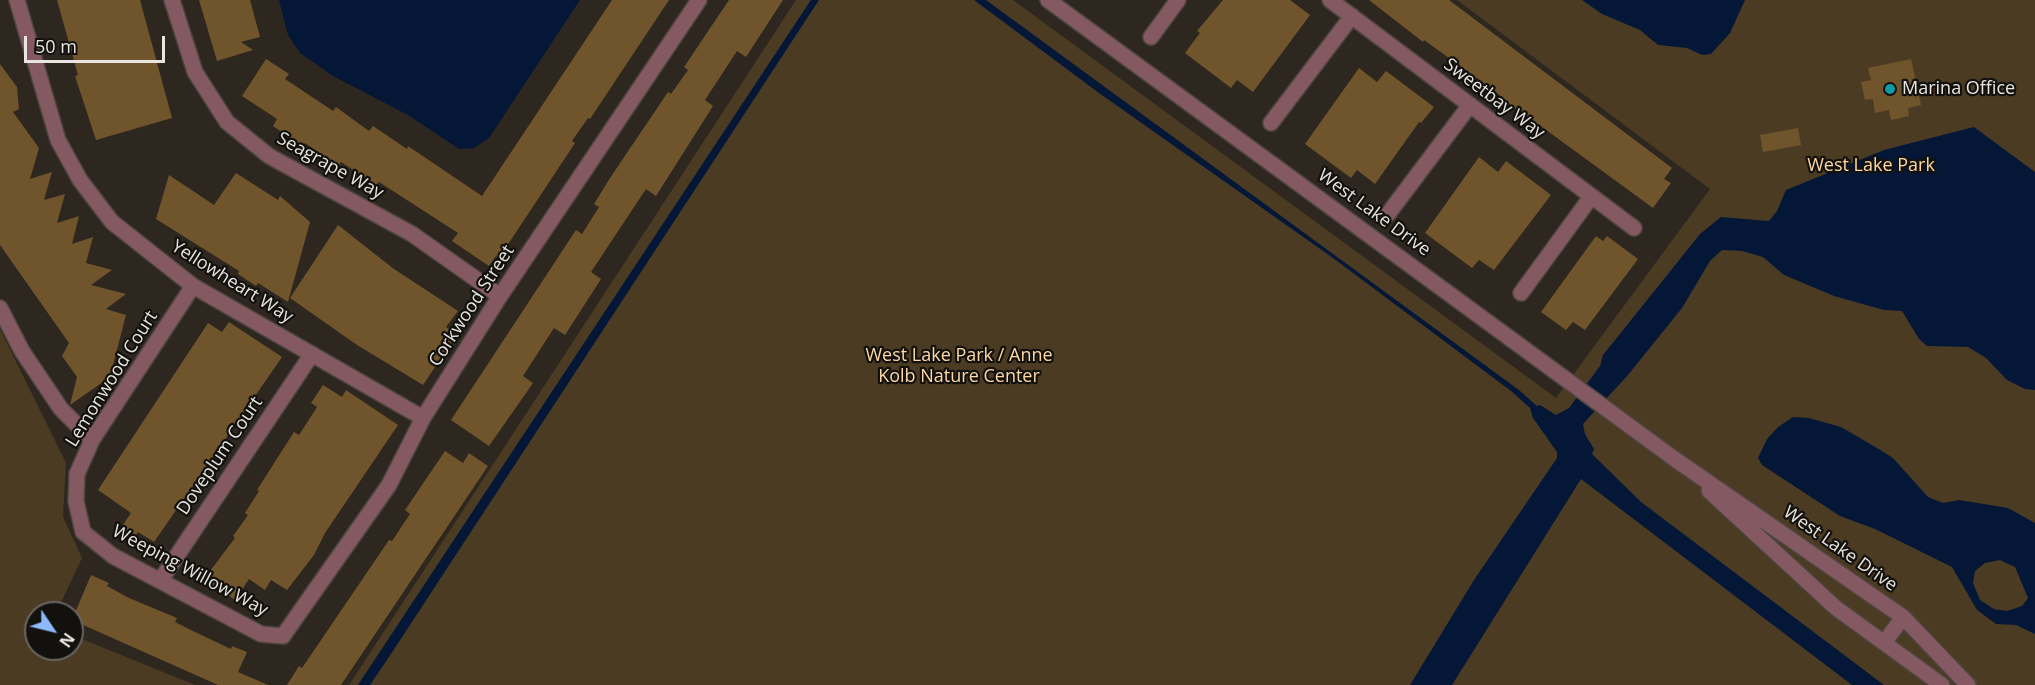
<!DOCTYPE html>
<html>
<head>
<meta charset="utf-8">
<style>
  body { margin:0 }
  #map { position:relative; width:2035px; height:685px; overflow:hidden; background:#2d271f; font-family:"Open Sans",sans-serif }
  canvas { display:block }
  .north { position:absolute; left:24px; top:601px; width:60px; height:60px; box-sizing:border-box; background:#13110d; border:2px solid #686561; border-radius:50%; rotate:125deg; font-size:16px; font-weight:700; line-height:24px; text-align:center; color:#e8e4df }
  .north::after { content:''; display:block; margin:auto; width:21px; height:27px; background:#8cb9fc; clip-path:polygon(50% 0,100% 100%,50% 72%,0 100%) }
  .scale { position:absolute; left:24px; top:36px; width:141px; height:27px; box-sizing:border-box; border:3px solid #e8e4df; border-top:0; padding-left:8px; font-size:18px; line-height:21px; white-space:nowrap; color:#e8e4df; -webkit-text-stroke:4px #13110d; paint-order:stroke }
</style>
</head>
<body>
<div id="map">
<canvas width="2035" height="685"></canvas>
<div class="north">N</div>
<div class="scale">50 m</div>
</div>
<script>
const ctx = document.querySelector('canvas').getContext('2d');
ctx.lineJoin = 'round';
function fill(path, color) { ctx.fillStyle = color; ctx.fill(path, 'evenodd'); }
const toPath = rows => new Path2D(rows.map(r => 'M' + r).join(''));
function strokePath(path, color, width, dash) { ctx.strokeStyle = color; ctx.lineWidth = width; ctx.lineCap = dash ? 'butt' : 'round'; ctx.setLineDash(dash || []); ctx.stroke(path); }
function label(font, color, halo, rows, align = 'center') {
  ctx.font = font + ' "Open Sans",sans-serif'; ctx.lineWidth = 4.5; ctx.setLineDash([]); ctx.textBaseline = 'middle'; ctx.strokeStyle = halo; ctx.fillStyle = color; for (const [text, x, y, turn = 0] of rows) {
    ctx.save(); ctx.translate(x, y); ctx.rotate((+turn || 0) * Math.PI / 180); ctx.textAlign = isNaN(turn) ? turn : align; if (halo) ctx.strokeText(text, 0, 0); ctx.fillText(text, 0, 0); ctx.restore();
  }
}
fill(toPath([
  [796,0,811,0,358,685,349,685],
  [817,0,1013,0,1556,398,1710,189,1457,0,2035,0,2035,685,367,685],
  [0,329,66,463,63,517,82,558,56,613,36,613,36,649,72,649,72,635,195,685,0,685]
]), '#4c3b23');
fill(toPath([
  [279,0,580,0,489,138,474,148,459,149,408,115,333,76,300,53,288,35],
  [811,0,819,0,391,654,370,685,358,685],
  [974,0,986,0,1519,390,1537,406,1540,405,1556,415,1569,408,1600,366,1603,355,1700,234,1721,217,1769,221,1777,211,1786,190,1884,150,1974,127,2035,172,2035,390,2025,389,2007,380,1986,358,1968,347,1927,346,1919,339,1902,311,1884,310,1834,296,1784,275,1763,257,1742,251,1722,250,1710,261,1682,308,1628,375,1583,424,1585,434,1594,449,1592,454,1641,502,1884,685,1852,685,1581,479,1452,685,1410,685,1474,580,1557,458,1557,452,1533,418,1530,408,1511,391,1333,258,1099,93],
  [1582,0,1745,0,1730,33,1711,54,1702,55,1687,48,1658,45,1640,30,1602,14],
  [1793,417,1809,418,1841,427,1877,448,1893,458,1928,497,1943,503,1959,500,2008,508,2035,523,2035,634,2016,625,1996,624,1977,610,1952,567,1875,529,1840,516,1762,465,1758,458,1767,439,1778,427],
  [2000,560,2015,567,2028,598,2022,606,2007,611,1994,609,1980,600,1973,583,1975,571,1985,563]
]), '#051737');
fill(toPath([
  [57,0,140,0,172,118,96,140,75,76,78,75],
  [199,0,250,0,260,37,241,42,253,50,217,61],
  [612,0,669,0,590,119,588,118,572,141,575,143,499,258,496,256,489,266,452,241,458,233,379,182,376,185,341,162,338,166,305,143,302,146,273,126,277,119,242,96,266,59,289,74,285,79,333,111,336,107,369,131,373,126,407,149,408,146,482,196],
  [729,0,783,0,746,57,737,51,705,100,713,106,656,196,646,189,591,272,601,279,565,335,554,328,523,376,533,383,489,446,451,420,576,230,582,234,599,207,594,204,610,178,668,92,671,94,688,70,684,67],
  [1223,0,1290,0,1310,15,1253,92,1237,80,1231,88,1185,53,1200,33,1197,31],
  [1369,0,1449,0,1672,168,1664,179,1671,183,1653,208,1538,124,1536,126,1492,89,1424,40,1423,42],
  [1911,59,1921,105,1908,108,1909,116,1891,120,1889,110,1875,113,1873,99,1865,100,1861,82,1871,80,1868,68],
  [0,64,17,87,19,109,13,112,39,148,30,179,52,172,44,200,65,194,57,223,79,216,72,244,93,237,86,263,112,270,91,285,126,294,106,309,126,315,110,377,70,405,77,377,62,356,69,343,0,245],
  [1359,68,1377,82,1386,71,1434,107,1421,123,1419,122,1375,184,1357,170,1351,178,1305,144],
  [1798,128,1801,145,1763,152,1760,135],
  [1479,157,1498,172,1506,161,1551,195,1494,270,1479,260,1472,268,1425,233],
  [236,173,278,200,280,196,310,222,288,302,258,283,256,286,238,274,239,271,156,219,169,175,214,205],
  [338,225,394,269,458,311,446,327,457,334,423,385,357,345,290,298],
  [1596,236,1603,241,1607,236,1638,259,1585,330,1573,322,1566,330,1541,312],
  [229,322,282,357,154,542,138,532,130,544,116,535,131,513,98,490,208,323,222,332],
  [323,385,342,397,346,390,398,425,325,533,314,555,287,590,271,580,265,590,249,579,235,600,204,579,235,538,233,536,248,515,245,513,259,491,257,490,285,446,294,432,299,435,317,407,311,403],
  [445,451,463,463,469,453,488,466,341,685,287,685,299,666,302,668,389,540,392,541,410,514,405,510],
  [91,575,109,583,107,586,129,598,177,618,175,622,197,633,231,649,232,646,247,652,238,672,268,685,218,685,72,620]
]), '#70552c');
const street = toPath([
  [17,0,58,140,80,180,112,222,193,286,423,418],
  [172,0,195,72,227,122,269,156,412,234,500,296],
  [1048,0,1676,460,1903,617,1968,685],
  [1330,0,1634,228],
  [1151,37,1178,0],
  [1271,123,1352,16],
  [1388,214,1470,105],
  [193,286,92,440,77,474,76,501,83,532,113,556,261,634,283,636,389,485,423,418,500,296,699,0],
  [1521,293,1591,197],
  [0,308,22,351,61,409,92,440],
  [1709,491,1836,608,1942,685],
  [160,581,312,354],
  [1884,643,1903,617]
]);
strokePath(street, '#4b453e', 18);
strokePath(street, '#845961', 15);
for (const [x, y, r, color] of [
  [1890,89,6,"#0f9aa8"]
]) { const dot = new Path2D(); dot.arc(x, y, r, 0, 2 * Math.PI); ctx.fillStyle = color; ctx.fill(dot); strokePath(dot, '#13110d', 2); }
label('18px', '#e8e4df', '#13110d', [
  ["Marina Office",1902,89]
], 'left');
label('18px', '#e8e4df', '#13110d', [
  ["Sweetbay Way",1494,99,37],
  ["Seagrape Way",330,166,29],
  ["West Lake Drive",1374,213,36],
  ["Yellowheart Way",232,282,32],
  ["Corkwood Street",472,306,-57],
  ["Lemonwood Court",112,379,-58],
  ["Doveplum Court",220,456,-56],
  ["West Lake Drive",1840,549,35],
  ["Weeping Willow Way",190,571,28]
]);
label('18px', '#fdd8a5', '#13110d', [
  ["West Lake Park",1871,166],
  ["West Lake Park / Anne",959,356],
  ["Kolb Nature Center",959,377]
]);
</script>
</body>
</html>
